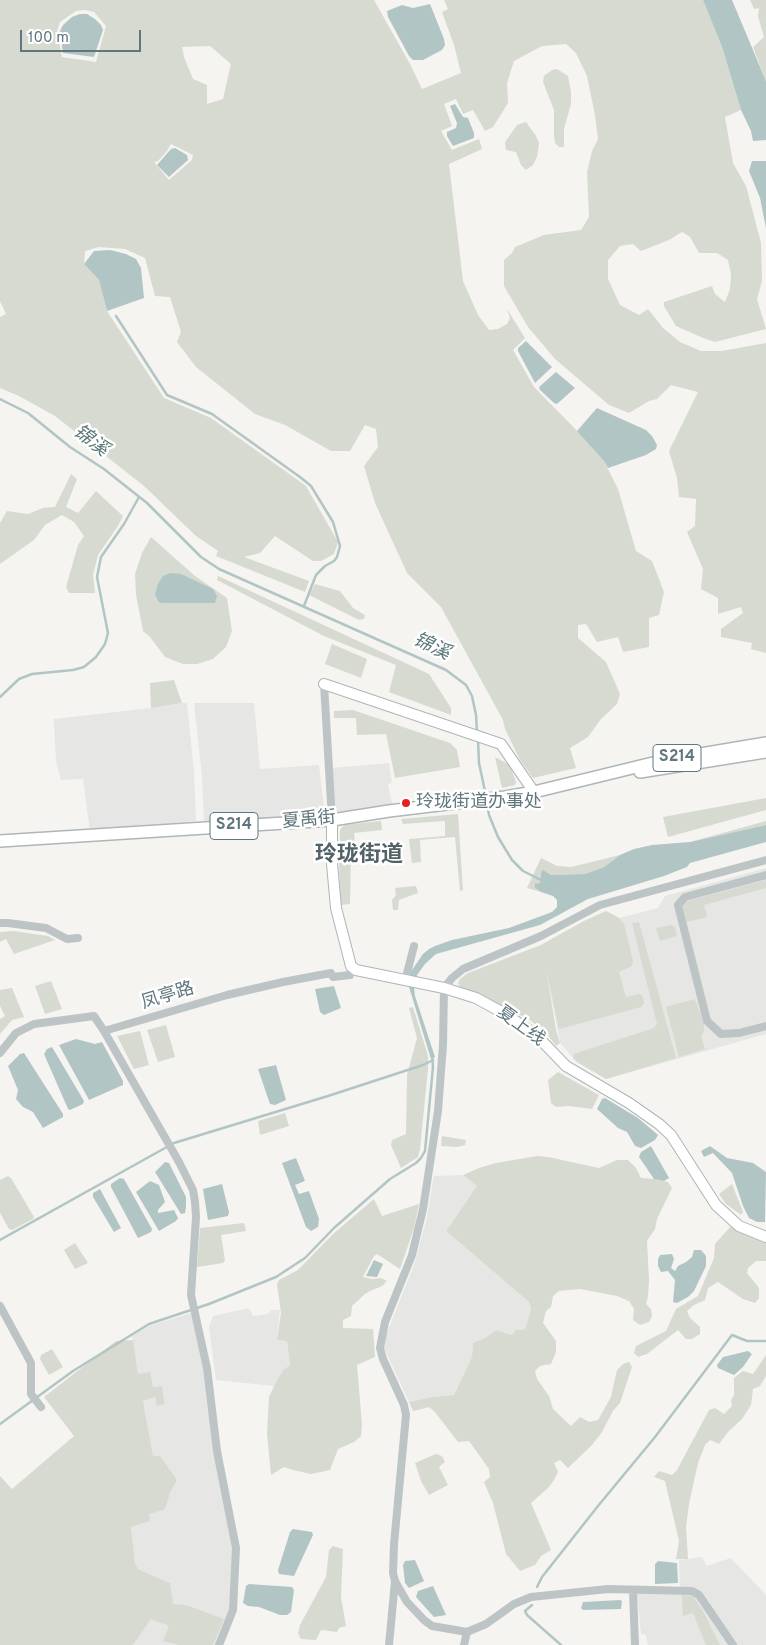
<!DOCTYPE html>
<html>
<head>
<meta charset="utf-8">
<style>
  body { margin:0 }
  #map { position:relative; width:766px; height:1645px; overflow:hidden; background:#f5f4f1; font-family:Overpass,sans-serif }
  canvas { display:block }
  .scale { position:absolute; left:20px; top:30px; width:121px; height:22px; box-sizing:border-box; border:2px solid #5f777d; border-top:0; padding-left:6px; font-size:15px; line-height:18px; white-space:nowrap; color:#5f777d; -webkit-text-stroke:4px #fff; paint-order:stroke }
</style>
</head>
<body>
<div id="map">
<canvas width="766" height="1645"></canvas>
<div class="scale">100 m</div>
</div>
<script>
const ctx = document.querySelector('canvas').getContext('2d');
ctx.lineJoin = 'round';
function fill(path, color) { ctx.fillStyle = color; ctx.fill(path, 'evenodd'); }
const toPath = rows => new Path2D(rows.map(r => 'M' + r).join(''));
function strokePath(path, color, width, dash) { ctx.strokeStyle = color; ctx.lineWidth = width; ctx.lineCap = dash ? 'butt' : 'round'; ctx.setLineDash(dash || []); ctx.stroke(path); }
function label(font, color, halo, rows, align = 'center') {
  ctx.font = font + ' Overpass,"Noto Sans SC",sans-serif'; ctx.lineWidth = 5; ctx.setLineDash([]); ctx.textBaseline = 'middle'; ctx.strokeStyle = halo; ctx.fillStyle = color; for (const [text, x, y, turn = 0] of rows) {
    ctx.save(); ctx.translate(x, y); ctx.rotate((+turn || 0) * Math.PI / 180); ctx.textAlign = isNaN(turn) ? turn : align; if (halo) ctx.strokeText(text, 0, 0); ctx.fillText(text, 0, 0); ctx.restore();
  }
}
fill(toPath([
  [182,703,187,703,194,773,196,821,90,831,83,779,61,780,56,761,54,719,151,708],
  [194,703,254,703,260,769,319,765,325,815,204,821,202,777],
  [389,763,392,782,388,785,393,807,341,814,336,813,332,768],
  [766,868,766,1034,606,1079,577,1062,560,1043,541,945,584,921,606,911,619,918,658,908,665,896],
  [463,1175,477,1186,446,1231,529,1302,531,1309,525,1329,516,1330,512,1335,496,1330,485,1338,473,1343,472,1357,454,1395,433,1397,409,1402,384,1348,386,1335,414,1265,426,1221,434,1176],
  [249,1308,253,1316,268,1314,271,1310,280,1310,277,1340,287,1341,290,1365,283,1370,274,1386,216,1380,209,1327,213,1316],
  [191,1313,204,1366,208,1404,217,1466,233,1549,231,1608,216,1645,133,1645,153,1616,170,1583,138,1569,135,1563,131,1527,149,1521,149,1514,166,1507,170,1493,177,1480,153,1456,143,1401,155,1397,165,1403,162,1386,153,1387,138,1374,132,1336,149,1326],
  [702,1557,707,1566,731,1558,766,1595,766,1645,648,1645,646,1635,641,1634,637,1593,680,1593,679,1560]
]), '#e6e6e5');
fill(toPath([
  [0,0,374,0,410,64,422,89,461,73,454,45,442,12,448,9,444,0,703,0,722,47,741,110,725,117,733,163,746,186,761,243,762,281,757,299,766,329,715,342,703,338,676,326,664,306,664,302,712,286,715,294,725,302,730,289,731,274,728,260,717,253,699,253,690,237,682,232,669,240,641,251,633,244,620,246,608,260,608,279,620,305,639,315,648,309,663,328,680,342,701,351,722,351,766,343,766,653,751,649,752,643,721,637,721,629,743,613,741,607,718,614,718,598,701,589,703,569,687,532,695,526,696,499,679,497,677,478,669,451,698,392,671,385,657,399,649,401,629,413,609,405,555,359,528,327,504,286,504,260,512,253,515,247,544,235,581,230,589,217,587,172,592,151,598,139,595,115,587,76,576,53,566,44,542,46,514,61,507,83,508,103,493,127,485,131,473,110,463,114,456,99,444,104,452,126,441,131,452,150,479,139,482,149,449,164,463,281,478,315,489,330,498,329,507,324,510,318,507,309,525,338,513,350,534,387,583,437,604,461,618,489,636,551,652,561,664,592,659,615,649,618,649,647,623,652,618,637,597,642,586,624,578,625,578,638,606,662,620,694,617,704,601,719,588,737,570,748,576,768,533,778,520,760,505,729,503,720,441,607,407,573,375,503,364,466,378,447,376,429,365,425,350,451,331,451,285,425,255,414,196,367,177,342,181,332,170,297,155,296,145,258,125,249,99,247,85,251,84,264,99,280,107,311,164,398,211,418,306,486,338,542,334,554,321,561,313,561,275,536,260,553,244,557,309,581,305,592,216,556,218,551,196,536,144,486,55,416,19,396,0,388,0,317,6,314,0,301],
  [85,10,94,12,106,26,96,62,62,57,57,31,60,22,76,11],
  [210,46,231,64,223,99,207,104,207,85,193,79,184,57,182,47],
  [171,144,193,155,192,160,169,180,154,162,158,161,167,151],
  [750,0,766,0,766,81,753,47,764,37,758,16,759,8,754,9],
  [557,69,568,76,571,92,571,104,564,129,564,147,559,147,555,143,554,136,554,110,543,82,544,76,552,70],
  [526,122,536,136,539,143,537,157,533,165,526,170,521,165,516,152,506,150,505,142,517,125],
  [71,474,77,479,66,507,78,513,96,491,123,516,118,526,98,555,93,575,95,593,69,593,66,587,78,545,84,536,74,522,62,515,45,525,34,540,0,564,0,523,7,511,28,514,43,508,55,507],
  [151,537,195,576,227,598,232,631,226,647,213,659,197,664,183,664,165,657,150,637,143,631,136,595,135,574,142,553],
  [218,576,429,674,451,708,451,715,389,692,396,665,324,636,217,580],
  [315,584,340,591,353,608,365,615,364,619,359,620,309,595],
  [332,644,367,659,361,678,325,664],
  [174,680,182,703,151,708,150,683],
  [353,710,450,743,457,750,460,767,395,778,386,734,357,735,356,718,334,718,334,711],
  [495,757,510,765,516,782,515,785,502,788],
  [766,798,766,810,668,837,663,817],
  [458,814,463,890,460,891,455,837,420,840,421,862,412,863,409,839,445,836,445,821,403,824,401,819],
  [381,821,382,830,354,833,355,844,364,844,364,849,351,852,350,904,341,905,339,868,340,830,344,825],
  [766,821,766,825,690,842],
  [620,855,604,867,585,874,551,875,543,871,541,873,540,884,535,884,535,888,541,892,527,888,541,858,557,866,571,867],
  [766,880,766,888,704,905,707,917,687,922,683,908,684,903,691,900],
  [416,886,418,893,399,900,398,910,393,910,392,900,396,895,395,888],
  [606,911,619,918,624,924,633,961,632,966,619,972,626,997,640,994,643,997,644,1003,641,1007,559,1029,546,968,556,1030,560,1043,556,1046,547,1034,530,1020,466,989,460,987,458,983,460,979,468,973,541,945,584,921],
  [639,922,676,1058,606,1079,577,1062,573,1058,574,1054,654,1028,657,1024,632,923],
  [671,925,675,927,677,936,660,941,656,928],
  [13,931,48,936,55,940,14,954,6,939,0,942,0,932],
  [51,981,62,1009,45,1014,35,986],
  [12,988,24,1017,12,1020,0,1034,0,1019,5,1016,0,1006,0,990],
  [695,999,704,1024,704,1030,701,1037,705,1049,679,1057,666,1007],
  [413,1007,428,1056,428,1069,420,1149,418,1157,401,1168,391,1145,392,1140,406,1134,407,1075,417,1038,409,1008],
  [166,1025,175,1057,158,1062,147,1030],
  [140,1031,149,1065,134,1069,117,1036],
  [558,1072,599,1095,592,1109,569,1106,556,1107,551,1103,548,1080],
  [285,1113,289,1126,260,1135,258,1121],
  [442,1136,466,1140,465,1145,457,1147,441,1146],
  [537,1156,548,1157,599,1168,617,1160,628,1160,636,1168,641,1178,654,1179,668,1182,672,1188,657,1219,655,1229,647,1241,649,1280,648,1296,646,1304,651,1309,652,1316,649,1322,640,1325,633,1320,634,1309,629,1301,617,1296,580,1289,559,1291,553,1296,551,1307,546,1311,543,1323,556,1341,556,1352,551,1364,540,1366,535,1371,537,1379,549,1396,553,1409,571,1426,580,1417,589,1422,598,1420,611,1397,617,1370,623,1364,629,1362,632,1367,620,1403,613,1411,602,1432,592,1445,568,1468,560,1460,554,1463,558,1472,554,1480,548,1488,531,1503,551,1550,541,1556,535,1565,520,1571,506,1554,493,1503,484,1482,490,1477,489,1469,469,1441,458,1442,435,1412,429,1407,413,1411,409,1402,433,1397,454,1395,472,1357,473,1343,485,1338,496,1330,512,1335,516,1330,525,1329,531,1309,529,1302,446,1231,477,1186,463,1175,479,1168,496,1163],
  [8,1176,11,1178,34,1217,33,1219,12,1230,9,1229,0,1213,0,1180],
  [732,1184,743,1212,741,1215,726,1204,719,1194],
  [374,1199,382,1216,419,1204,414,1228,400,1269,377,1254,374,1256,363,1277,372,1279,381,1278,387,1281,382,1286,370,1291,365,1294,352,1306,351,1316,343,1320,343,1328,373,1329,375,1357,357,1365,362,1425,361,1436,354,1442,338,1449,330,1470,311,1474,293,1470,284,1467,271,1475,267,1434,269,1397,277,1380,283,1370,290,1365,287,1341,277,1340,281,1313,277,1284,279,1280,298,1270,333,1234],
  [244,1223,246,1231,221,1235,225,1260,223,1263,197,1267,200,1228],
  [732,1225,744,1234,766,1243,766,1261,756,1261,748,1268,747,1273,759,1288,759,1298,755,1303,743,1299,718,1282,708,1288,705,1300,694,1305,687,1311,690,1318,700,1327,700,1334,692,1339,686,1339,678,1330,647,1354,638,1357,634,1353,636,1346,666,1331,676,1309,698,1296,714,1258,715,1244],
  [75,1243,88,1263,75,1269,64,1250],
  [133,1340,138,1374,150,1372,153,1387,162,1386,165,1404,157,1406,155,1397,143,1401,153,1456,160,1456,177,1480,170,1493,166,1507,163,1510,149,1514,150,1521,131,1527,135,1563,138,1569,170,1583,173,1604,186,1605,224,1619,213,1645,179,1645,163,1641,169,1626,151,1619,133,1645,0,1645,0,1476,12,1489,74,1436,44,1397,116,1341],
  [52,1349,63,1367,49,1375,40,1359,41,1355],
  [766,1355,766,1376,760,1386,753,1389,751,1405,742,1419,728,1432,719,1444,710,1440,705,1445,698,1463,689,1504,686,1527,688,1559,676,1559,679,1541,665,1481,654,1477,659,1471,672,1475,677,1470,709,1410,715,1408,724,1414,732,1406,731,1400,734,1395,734,1378,743,1371,753,1374],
  [436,1454,442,1456,445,1462,439,1467,448,1485,429,1495,421,1481,415,1463],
  [333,1546,343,1549,341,1597,346,1626,339,1628,337,1632,321,1630,316,1640,301,1639,298,1633,300,1625,326,1577,329,1550],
  [682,1595,693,1596,704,1613,720,1645,706,1645,693,1613,683,1616]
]), '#d6dad0');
fill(toPath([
  [703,0,732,0,766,81,766,140,753,141,751,131,741,110,722,47],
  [430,4,444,39,445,45,442,50,423,60,413,60,409,56,388,17,387,11,402,5,413,8],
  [80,14,87,14,95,19,101,25,103,30,94,57,63,53,60,31,63,25,72,17],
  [455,104,463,117,468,118,474,133,474,138,453,146,447,136,447,132,456,128,457,123,450,106],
  [175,148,187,155,188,160,169,177,157,165,171,149],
  [752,161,766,161,766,228,760,198,749,171],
  [110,250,126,254,136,259,141,268,144,298,107,311,99,280,84,264,94,251],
  [526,341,552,367,535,383,518,351,518,348],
  [556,372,575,388,557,404,554,403,540,390,539,387],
  [597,408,646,430,652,436,657,445,656,449,646,455,608,468,604,461,577,431],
  [170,573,181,574,213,589,217,596,215,603,161,603,158,601,155,594,158,584,163,576],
  [766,825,766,842,690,863,687,867,664,876,588,899,540,925,436,954,425,964,417,975,414,988,415,996,435,1057,431,1059,409,987,410,973,423,954,429,949,435,946,452,940,509,928,552,912,557,907,557,900,553,896,541,892,535,888,535,884,540,883,541,873,543,870,551,875,585,874,604,867,620,855,634,849,652,845,690,842],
  [334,986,341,1008,324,1015,320,1012,315,989],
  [76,1039,95,1044,102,1042,123,1081,123,1085,89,1100,59,1045],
  [52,1047,84,1101,83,1104,70,1110,68,1109,44,1054,47,1049],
  [24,1053,63,1114,63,1117,43,1128,33,1112,23,1107,16,1099,18,1090,8,1066,20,1054],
  [276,1065,286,1100,275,1105,270,1104,258,1069],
  [605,1098,638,1118,658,1135,655,1140,641,1148,635,1146,627,1132,618,1128,597,1109,602,1099],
  [651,1146,669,1178,664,1181,654,1179,639,1157,641,1152],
  [710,1146,727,1158,753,1163,766,1172,765,1222,757,1222,749,1218,743,1206,732,1173,713,1153,704,1157,701,1151],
  [296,1158,305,1181,295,1185,299,1194,309,1191,319,1219,318,1227,311,1231,306,1227,282,1163],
  [165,1162,169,1163,186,1197,186,1207,185,1213,181,1214,155,1172],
  [120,1178,124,1179,152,1229,151,1232,138,1238,111,1187,111,1184],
  [150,1181,159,1185,165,1202,158,1210,158,1213,174,1210,178,1218,176,1221,159,1231,136,1192],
  [222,1184,229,1212,228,1216,208,1220,203,1189],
  [100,1189,121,1228,114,1232,93,1197,93,1193],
  [694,1250,701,1250,706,1256,706,1266,694,1291,688,1297,677,1303,673,1302,675,1280,668,1271,661,1272,658,1266,658,1259,660,1255,672,1254,674,1259,671,1268,675,1271,678,1266,686,1262,692,1257],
  [374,1260,383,1264,377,1277,366,1276],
  [748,1351,752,1354,743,1367,734,1375,718,1368,717,1365,723,1357],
  [293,1529,312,1532,313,1535,294,1576,279,1574,278,1570,290,1532],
  [415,1560,424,1581,409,1588,405,1583,403,1565,405,1561],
  [658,1561,677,1563,678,1583,655,1584,655,1564],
  [249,1584,292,1587,294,1590,291,1612,287,1615,280,1615,259,1607,248,1606,243,1603,246,1586],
  [433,1586,446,1615,434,1617,416,1597,418,1591],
  [620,1600,622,1601,621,1609,583,1610,581,1608,583,1602]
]), '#b2c5c5');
strokePath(toPath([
  [116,316,167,395,212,414,300,477,311,486,333,522,340,546,337,557,334,561,325,566,316,575,304,606],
  [0,399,28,413,70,447,104,469,147,503,201,557,219,569,446,670,466,685,472,696,476,715,477,732],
  [0,697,19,679,32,674,73,670,84,667,96,657,105,644,108,633,97,577,101,557,124,524,139,497],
  [478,740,479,763,486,796],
  [487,802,489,815,498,837,512,860,523,871,543,881],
  [0,1240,174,1143,328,1096,423,1065,433,1060],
  [0,1424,73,1371,149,1324,209,1304,276,1277,305,1258,334,1228,390,1179,416,1163,421,1158,425,1151,433,1067,432,1055],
  [537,1587,542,1577,598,1506,655,1437,732,1335,747,1341,766,1341],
  [532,1605,525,1611,527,1615,561,1645]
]), '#b2c5c5', 2.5);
const secondary = toPath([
  [324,684,501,744,534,792],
  [332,820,332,864,336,908,351,966,356,970,444,988,476,998,507,1015,536,1035,566,1066,629,1103,659,1124,671,1135,716,1205,739,1226,766,1237]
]);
const primary = toPath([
  [640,772,766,752],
  [0,841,332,820,389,811,505,797,534,792,665,760,766,743]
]);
strokePath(secondary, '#adb6b9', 12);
strokePath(primary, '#afb6b8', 14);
strokePath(toPath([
  [324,684,332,820],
  [766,875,685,897,678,905,707,1021,721,1034,739,1033,766,1026],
  [0,923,8,923,46,928,67,939,78,938],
  [405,981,414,946],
  [104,1031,227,995,283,982,331,973,333,977,350,975,351,966],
  [0,1053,16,1033,34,1024,94,1016,104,1031,179,1162,193,1190,195,1202,196,1217,191,1295,207,1368,217,1451,236,1548,233,1610,219,1645],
  [0,1306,31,1363,31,1394,41,1407],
  [633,1590,635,1645],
  [389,1645,395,1581],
  [464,1645,467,1632],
  [733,1645,699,1595,692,1591,608,1589,531,1597,514,1604,486,1624,467,1632,432,1626,424,1620,407,1602,395,1581,393,1573,394,1544,406,1415,404,1405,383,1359,380,1348,385,1322,412,1255,423,1209,438,1111,443,1045,444,988,452,978,463,969,541,936,600,905,766,860]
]), '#bdc4c6', 8);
strokePath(secondary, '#fff', 10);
strokePath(primary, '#fff', 11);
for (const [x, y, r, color] of [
  [406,803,5,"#e62122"]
]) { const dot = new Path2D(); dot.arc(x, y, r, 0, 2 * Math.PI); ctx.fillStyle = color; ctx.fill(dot); strokePath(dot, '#fff', 2); }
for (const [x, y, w] of [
  [677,758,48],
  [234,826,48]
]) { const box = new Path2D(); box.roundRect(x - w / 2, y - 13.5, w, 27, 4); ctx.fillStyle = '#fff'; ctx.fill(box); strokePath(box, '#5f777d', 1); }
label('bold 16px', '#5f777d', null, [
  ["S214",677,758],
  ["S214",234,826]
]);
label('18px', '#5f777d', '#fff', [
  ["玲珑街道办事处",416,803]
], 'left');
label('18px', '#5f777d', '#fff', [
  ["夏禹街",309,821,-5],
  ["凤亭路",168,997,-17],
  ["夏上线",520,1027,36]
]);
label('italic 19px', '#5a7879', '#fff', [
  ["锦溪",90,442,37],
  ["锦溪",431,648,25]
]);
label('bold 22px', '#526368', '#fff', [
  ["玲珑街道",359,857]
]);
</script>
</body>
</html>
